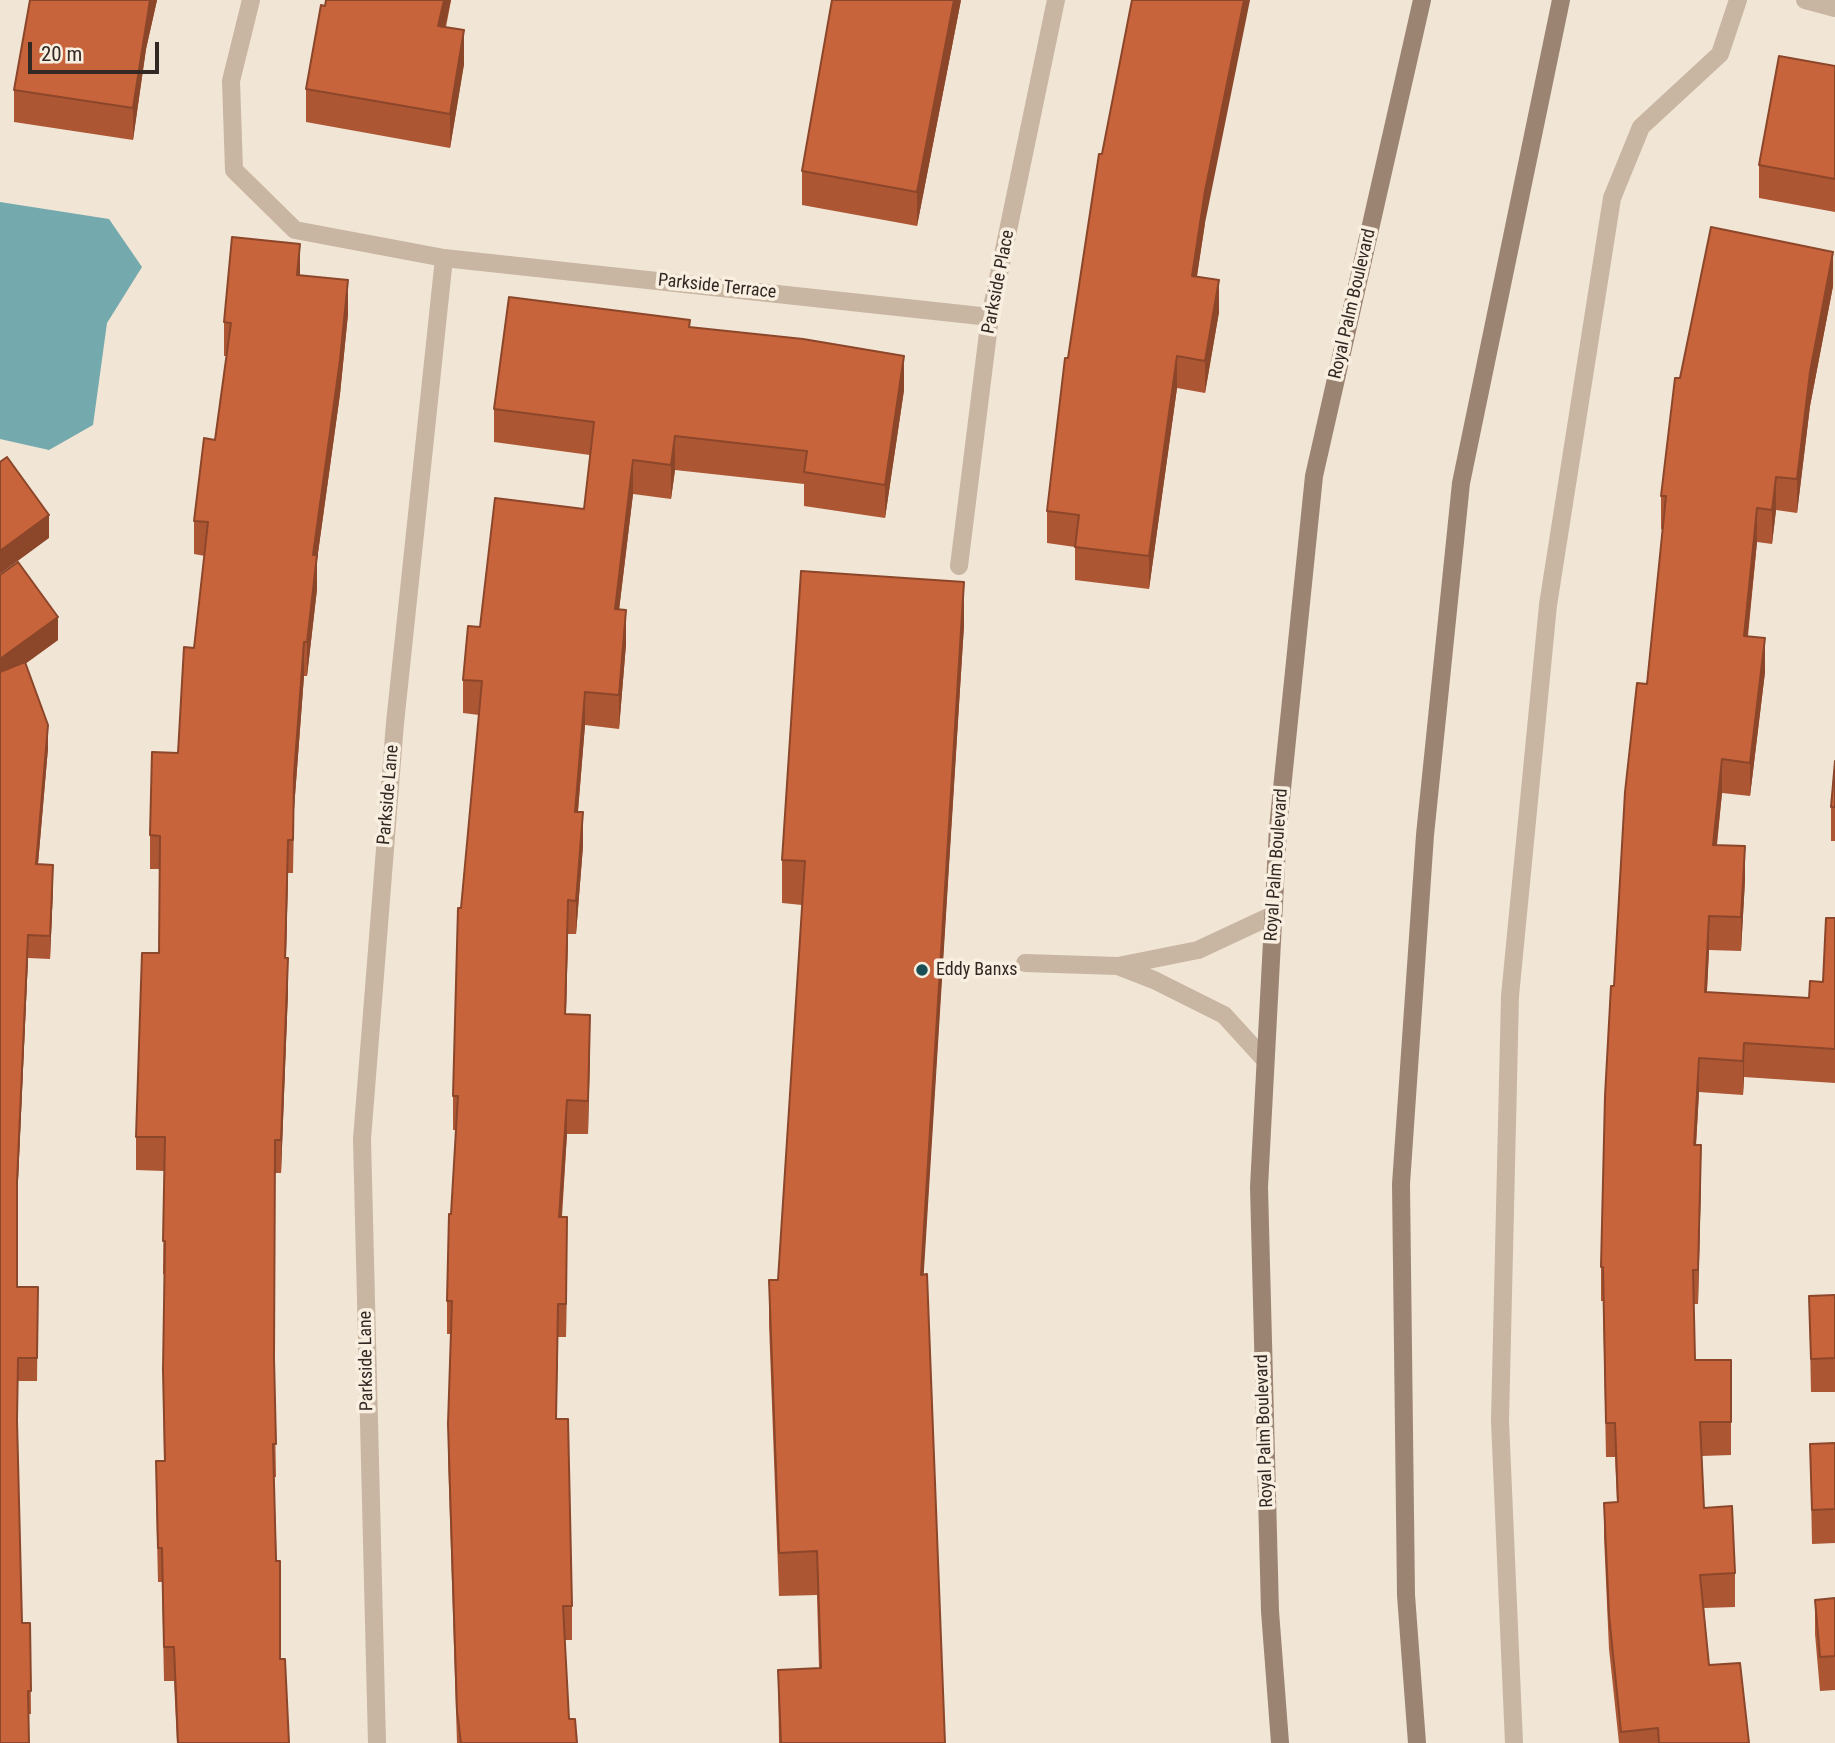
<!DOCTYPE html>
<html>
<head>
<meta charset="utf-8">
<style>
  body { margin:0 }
  #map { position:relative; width:1835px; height:1743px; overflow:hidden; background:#f1e5d5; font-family:"Roboto Condensed",sans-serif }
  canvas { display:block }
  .scale { position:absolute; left:28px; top:42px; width:131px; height:32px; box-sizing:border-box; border:4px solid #332924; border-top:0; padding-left:9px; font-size:21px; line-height:24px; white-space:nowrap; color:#332924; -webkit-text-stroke:5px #f9efe1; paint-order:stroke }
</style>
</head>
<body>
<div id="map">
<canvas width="1835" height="1743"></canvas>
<div class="scale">20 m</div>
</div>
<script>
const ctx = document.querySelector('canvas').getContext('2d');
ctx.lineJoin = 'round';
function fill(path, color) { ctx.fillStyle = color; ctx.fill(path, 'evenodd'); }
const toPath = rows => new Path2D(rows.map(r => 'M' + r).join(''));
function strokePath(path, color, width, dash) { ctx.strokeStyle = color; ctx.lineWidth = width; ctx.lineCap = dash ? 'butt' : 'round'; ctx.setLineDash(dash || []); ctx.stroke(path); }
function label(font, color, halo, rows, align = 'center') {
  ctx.font = font + ' "Roboto Condensed",sans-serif'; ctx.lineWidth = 7; ctx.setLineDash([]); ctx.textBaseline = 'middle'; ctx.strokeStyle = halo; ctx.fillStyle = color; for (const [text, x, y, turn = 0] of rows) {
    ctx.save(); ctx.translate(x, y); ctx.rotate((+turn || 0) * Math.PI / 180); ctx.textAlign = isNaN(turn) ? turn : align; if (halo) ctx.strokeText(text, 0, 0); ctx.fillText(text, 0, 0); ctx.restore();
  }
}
fill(toPath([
  [0,202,109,219,142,267,107,323,93,425,49,450,0,439]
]), '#74a9ae');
strokePath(toPath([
  [1025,963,1118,966,1198,950,1273,915],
  [1118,966,1154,980,1224,1015,1265,1060]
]), '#c8b5a2', 18);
strokePath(toPath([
  [251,0,231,81,234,170,295,230,444,258,395,723,362,1139,377,1743],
  [1805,0,1835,8],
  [444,258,990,317],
  [959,566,990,317,1056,0],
  [1514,1743,1500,1421,1510,996,1548,605,1612,198,1641,127,1720,54,1738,0]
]), '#c8b5a2', 18);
strokePath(toPath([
  [1280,1743,1270,1611,1259,1187,1278,828,1314,476,1422,0],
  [1417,1743,1406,1595,1401,1184,1425,835,1461,483,1561,0]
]), '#9c8473', 18);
fill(toPath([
  [30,0,157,0,146,49,133,140,14,122,14,90],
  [326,0,451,0,446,27,464,64,450,148,306,122,306,89],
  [961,0,917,226,802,205,802,171],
  [1835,66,1835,212,1759,198,1759,165],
  [1205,223,1197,276,1219,312,1205,393,1177,388,1149,589,1075,580,1075,547,1047,543,1047,511,1068,358],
  [300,275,348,314,340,394,317,560,317,589,307,676,304,676,294,809,293,873,288,873,286,958,288,991,281,1173,275,1173,274,1365,276,1477,274,1477,280,1659,289,1743,177,1743,174,1681,164,1681,162,1582,158,1582,156,1495,156,1461,164,1461,163,1370,165,1275,163,1274,164,1171,136,1170,136,1137,159,953,160,869,150,869,150,835,178,753,194,648,205,556,194,554,194,521,215,440,227,356,224,356,224,322],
  [1833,286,1810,406,1797,513,1776,510,1772,544,1757,542,1748,636,1765,672,1750,796,1722,793,1717,845,1745,880,1741,951,1709,950,1707,992,1809,998,1823,982,1835,918,1835,1083,1744,1077,1743,1095,1699,1092,1696,1145,1701,1179,1698,1304,1694,1304,1695,1360,1731,1422,1731,1455,1702,1456,1704,1508,1735,1573,1735,1607,1704,1608,1709,1665,1749,1743,1619,1743,1609,1649,1604,1537,1604,1503,1617,1502,1615,1457,1606,1457,1603,1301,1601,1301,1601,1267,1614,986,1663,530,1661,529,1661,496,1680,378],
  [690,327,904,390,885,518,804,506,804,484,675,470,671,499,633,494,619,610,626,644,619,729,585,725,578,812,583,846,576,934,568,934,566,1014,590,1048,588,1134,567,1134,562,1217,567,1251,566,1337,558,1337,556,1419,572,1606,572,1640,565,1640,569,1719,577,1743,457,1743,448,1457,448,1424,451,1334,447,1334,447,1301,456,1130,453,1130,453,1096,461,908,479,715,463,713,463,680,480,627,584,509,590,455,494,442,494,409],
  [0,575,58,640,25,664,48,748,38,864,53,888,50,959,28,958,17,1201,17,1287,38,1287,37,1381,18,1381,17,1429,22,1623,30,1623,31,1714,28,1714,0,1743],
  [964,625,923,1275,945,1743,779,1743,778,1670,819,1668,817,1595,779,1596,769,1324,769,1280,778,1280,802,905,782,903,782,860],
  [1835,761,1835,841,1831,841,1831,807],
  [1835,1295,1835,1392,1811,1392,1809,1296],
  [1835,1443,1835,1543,1812,1544,1810,1444],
  [1835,1598,1835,1690,1820,1691,1815,1634,1815,1600]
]), '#ac5634');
fill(toPath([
  [150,0,157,0,146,49,133,140,133,108],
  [444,0,451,0,438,59,438,26],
  [954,0,961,0,917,226,917,192],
  [1244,0,1250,0,1205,223,1192,308,1192,276,1205,191],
  [464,30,464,64,450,148,450,114],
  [300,244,300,277,297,275],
  [1833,252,1833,286,1810,406,1797,513,1797,479,1810,372],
  [348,280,348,314,340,394,317,560,317,589,307,676,307,642,313,555],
  [1219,280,1219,312,1205,393,1205,361],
  [904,356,904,390,885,518,885,485],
  [1177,356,1177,388,1149,589,1149,556],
  [675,436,675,470,671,499,671,465],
  [633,460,633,494,615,643,615,609],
  [1776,477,1776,510,1772,544,1772,510],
  [1757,508,1757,542,1744,670,1744,636],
  [49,515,49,538,0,574,0,551],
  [964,582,964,625,921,1318,921,1275],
  [626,610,626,644,619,729,619,695],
  [58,617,58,640,0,682,0,659],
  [1765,638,1765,672,1750,796,1750,763],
  [304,642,304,676,294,809,293,873,294,775],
  [585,692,585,725,575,845,575,812],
  [48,725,48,748,36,887,36,864],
  [1722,759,1722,793,1713,878,1713,845],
  [583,812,583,846,576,934,576,901],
  [288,840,288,873,285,991,285,958],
  [1745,846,1745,880,1741,951,1741,917],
  [53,865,53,888,50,959,50,936],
  [568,900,568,934,565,1047,565,1014],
  [1709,916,1709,950,1705,1026,1705,992],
  [28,935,28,958,17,1204,17,1181],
  [288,958,288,991,281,1173,281,1140],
  [590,1015,590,1048,588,1134,588,1101],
  [1744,1043,1744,1077,1743,1095,1743,1061],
  [1699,1058,1699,1092,1694,1179,1694,1145],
  [567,1100,567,1134,559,1251,559,1217],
  [1701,1145,1701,1179,1698,1304,1698,1270],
  [567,1217,567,1251,566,1337,566,1304],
  [558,1304,558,1337,556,1453,556,1419]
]), '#8c462a');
const building = toPath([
  [30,0,150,0,133,108,14,90,30,0],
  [326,0,444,0,438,26,464,30,450,114,306,89,321,5,325,6,326,0],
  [832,0,954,0,917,192,802,171,832,0],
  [1132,0,1244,0,1205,191,1192,276,1219,280,1205,361,1177,356,1149,556,1075,547,1079,515,1047,511,1065,358,1068,358,1099,154,1102,154,1132,0],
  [1779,56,1835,66,1835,179,1759,165,1779,56],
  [1711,227,1833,252,1810,372,1797,479,1776,477,1772,510,1757,508,1744,636,1765,638,1750,763,1722,759,1713,845,1745,846,1741,917,1709,916,1705,992,1809,998,1810,981,1823,982,1826,918,1835,918,1835,1049,1744,1043,1743,1061,1699,1058,1694,1145,1701,1145,1698,1270,1693,1270,1695,1360,1731,1360,1731,1422,1700,1422,1704,1508,1732,1506,1735,1573,1700,1575,1709,1665,1740,1663,1749,1743,1659,1743,1658,1728,1621,1732,1609,1615,1604,1503,1618,1502,1615,1423,1606,1423,1603,1267,1601,1267,1605,1096,1611,986,1614,986,1625,792,1637,683,1647,684,1666,496,1661,496,1675,378,1680,378,1711,227],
  [232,237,300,244,297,275,348,280,340,360,313,555,317,555,307,642,304,642,294,775,293,840,288,840,285,958,288,958,281,1140,275,1140,274,1358,276,1444,273,1444,276,1561,280,1561,280,1659,285,1659,289,1743,178,1743,174,1647,164,1647,162,1548,158,1548,156,1461,165,1461,163,1370,165,1241,163,1241,165,1137,136,1137,142,953,159,953,160,836,150,835,152,752,178,753,184,647,194,648,208,522,194,521,204,438,215,440,231,323,224,322,232,237],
  [509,297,690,320,689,327,803,339,904,356,885,485,804,472,807,451,675,436,671,465,633,460,615,609,626,610,619,695,585,692,575,812,583,812,576,901,568,900,565,1014,590,1015,588,1101,567,1100,559,1217,567,1217,566,1304,558,1304,556,1419,568,1419,572,1606,563,1606,569,1719,575,1719,577,1743,461,1743,457,1711,448,1424,452,1301,447,1301,449,1214,451,1214,458,1096,453,1096,458,908,461,908,482,681,463,680,468,626,480,627,495,498,584,509,594,422,494,409,509,297],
  [7,457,49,515,0,551,0,462,7,457],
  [18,562,58,617,0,659,0,575,18,562],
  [801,571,964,582,921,1275,927,1274,945,1743,781,1743,778,1670,821,1668,817,1551,779,1553,769,1280,778,1280,805,861,782,860,801,571],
  [25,662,48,725,36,864,53,865,50,936,28,935,17,1181,17,1287,38,1287,37,1358,18,1358,17,1420,22,1623,30,1623,31,1691,28,1691,29,1743,0,1743,0,672,25,662],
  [1835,761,1835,807,1831,807,1835,761],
  [1835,1295,1835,1358,1811,1359,1809,1296,1835,1295],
  [1835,1443,1835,1509,1812,1510,1810,1444,1835,1443],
  [1835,1598,1835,1656,1820,1657,1815,1600,1835,1598]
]);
fill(building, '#c8643c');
strokePath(building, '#8c462a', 2);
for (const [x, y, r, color] of [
  [922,970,7,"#1a4e54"]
]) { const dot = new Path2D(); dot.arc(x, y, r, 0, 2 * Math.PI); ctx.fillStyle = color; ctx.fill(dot); strokePath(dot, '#f9efe1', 2.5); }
label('18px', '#332924', '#f9efe1', [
  ["Parkside Place",999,282,-79],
  ["Parkside Terrace",717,287,6],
  ["Royal Palm Boulevard",1353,304,-77],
  ["Parkside Lane",389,795,-85],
  ["Royal Palm Boulevard",1277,865,-86],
  ["Parkside Lane",367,1361,-91],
  ["Royal Palm Boulevard",1265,1431,-92]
]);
label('18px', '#332924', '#f9efe1', [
  ["Eddy Banxs",936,970]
], 'left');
</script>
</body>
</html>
